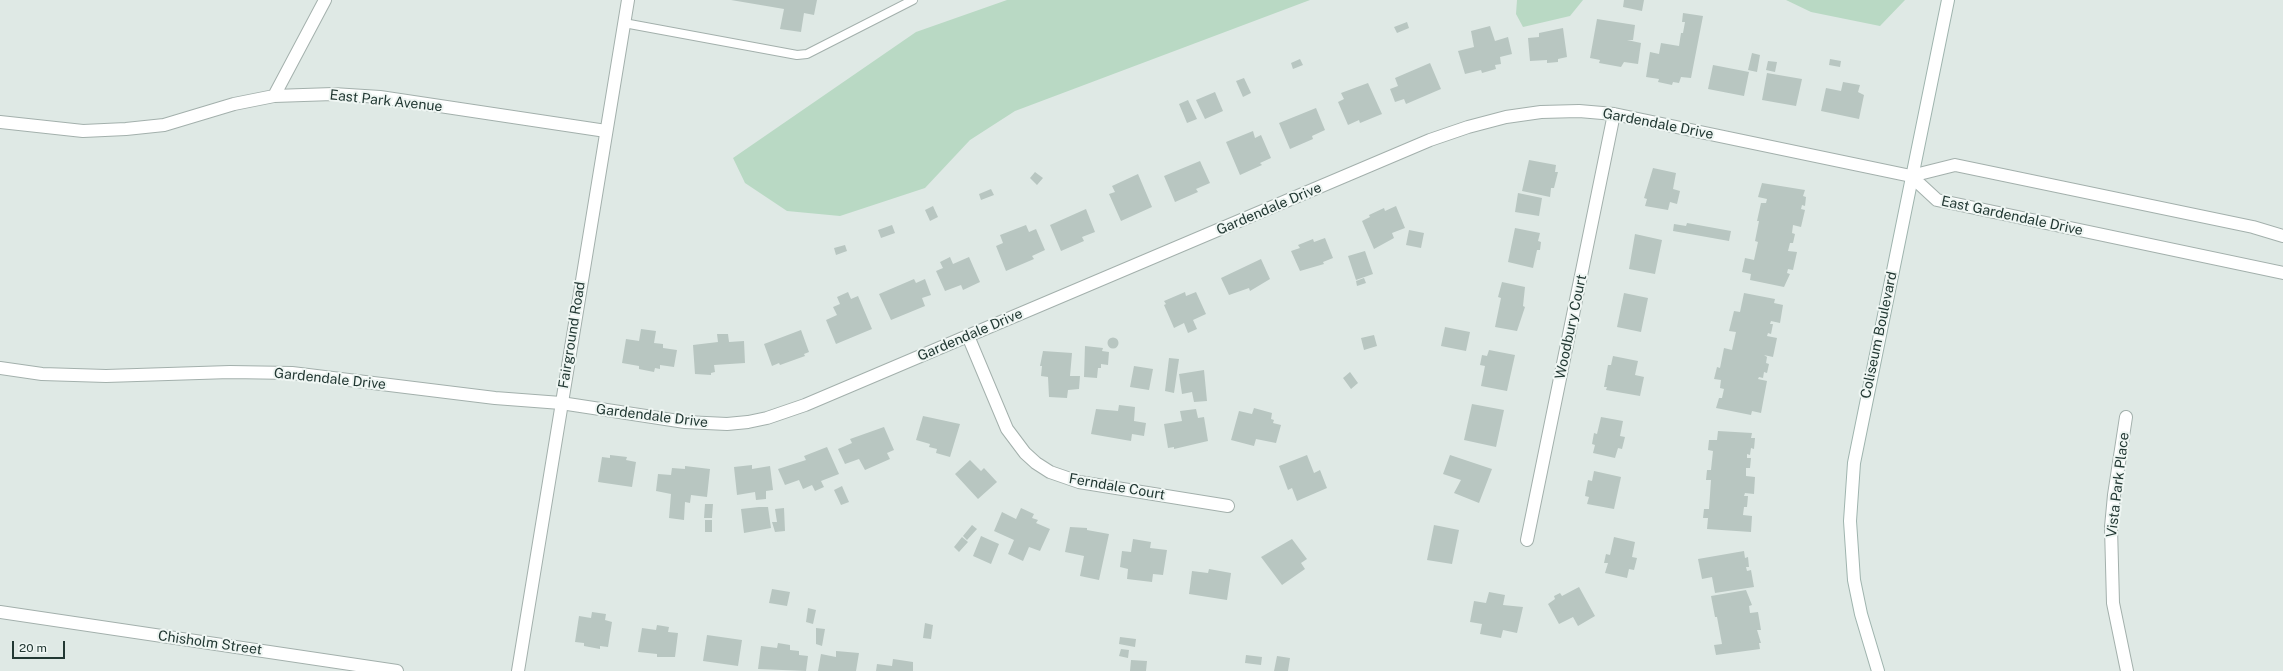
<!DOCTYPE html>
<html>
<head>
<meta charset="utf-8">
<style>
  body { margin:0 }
  #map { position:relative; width:2283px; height:671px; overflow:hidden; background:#dfe9e5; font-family:"Public Sans",sans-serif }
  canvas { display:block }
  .scale { position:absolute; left:12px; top:641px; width:53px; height:18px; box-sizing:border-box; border:2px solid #223833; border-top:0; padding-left:5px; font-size:12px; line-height:14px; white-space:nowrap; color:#223833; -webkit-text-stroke:3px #eff6f3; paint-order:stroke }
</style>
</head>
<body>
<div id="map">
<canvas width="2283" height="671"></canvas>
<div class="scale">20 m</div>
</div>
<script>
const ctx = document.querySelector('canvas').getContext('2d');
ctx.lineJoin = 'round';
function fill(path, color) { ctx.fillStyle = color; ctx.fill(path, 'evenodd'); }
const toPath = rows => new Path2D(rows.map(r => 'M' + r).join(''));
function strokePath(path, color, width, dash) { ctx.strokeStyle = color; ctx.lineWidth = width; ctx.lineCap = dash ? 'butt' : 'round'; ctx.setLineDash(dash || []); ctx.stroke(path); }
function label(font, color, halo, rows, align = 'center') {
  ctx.font = font + ' "Public Sans",sans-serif'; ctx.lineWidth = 4; ctx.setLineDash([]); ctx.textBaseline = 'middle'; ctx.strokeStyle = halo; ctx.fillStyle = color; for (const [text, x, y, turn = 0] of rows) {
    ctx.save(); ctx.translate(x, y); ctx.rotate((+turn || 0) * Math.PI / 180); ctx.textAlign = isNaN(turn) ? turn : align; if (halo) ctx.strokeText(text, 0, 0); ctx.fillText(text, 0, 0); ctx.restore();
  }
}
fill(toPath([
  [1007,0,1310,0,1015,111,970,140,925,188,840,216,787,211,745,183,733,158,916,32],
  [1517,0,1583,0,1570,16,1523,27,1516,14],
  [1786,0,1905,0,1880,26,1811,12]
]), '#b9d9c4');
fill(toPath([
  [731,0,817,0,814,15,804,13,801,32,780,29,784,9],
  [1624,0,1644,0,1642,11,1623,7],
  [1683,13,1703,16,1691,78,1681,77,1679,83,1673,82,1672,85,1658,82,1659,79,1646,77,1650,52,1659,54,1661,43,1679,46,1681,33,1683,33,1685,22,1682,22],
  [1597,19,1635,25,1633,40,1627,40,1641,43,1638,64,1624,62,1621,67,1599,63,1600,60,1590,58],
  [1407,22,1409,28,1397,33,1394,27],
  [1490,26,1495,41,1508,37,1512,54,1500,57,1501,64,1495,65,1496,69,1482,73,1481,70,1465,74,1458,51,1474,47,1471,31],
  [1563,28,1567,57,1558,59,1558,62,1547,63,1547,60,1530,61,1528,38,1539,37,1539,33],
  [1752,53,1760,55,1757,72,1748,70],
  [1300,59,1303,65,1293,69,1291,63],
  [1830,59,1841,61,1840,67,1829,65],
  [1768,61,1777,62,1775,72,1766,70],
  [1430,63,1441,89,1406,104,1404,99,1395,102,1390,89,1398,86,1395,78],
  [1713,65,1749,72,1744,96,1708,89],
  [1767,73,1802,79,1796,106,1762,100],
  [1244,78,1251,93,1243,97,1236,81],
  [1843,82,1860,85,1858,92,1864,95,1859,119,1821,111,1826,88,1841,91],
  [1368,83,1382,114,1360,123,1359,120,1348,125,1338,102,1344,99,1341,93],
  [1215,92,1223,111,1205,119,1196,100],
  [1188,100,1197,119,1187,123,1179,104],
  [1316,108,1325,130,1312,136,1313,139,1290,149,1279,123],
  [1253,131,1255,138,1261,135,1271,158,1260,163,1262,165,1240,175,1226,142],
  [1529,160,1556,165,1555,172,1558,172,1554,188,1551,188,1550,197,1522,191],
  [1200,161,1210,183,1196,189,1198,192,1175,202,1164,176],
  [1653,168,1676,173,1673,189,1680,191,1677,204,1670,202,1668,210,1645,206,1647,199,1644,198],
  [1035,172,1043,178,1037,185,1030,178],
  [1138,174,1152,207,1121,221,1109,194,1115,192,1112,186],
  [1762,183,1805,190,1803,196,1806,197,1805,206,1802,205,1801,209,1805,210,1801,227,1793,225,1792,233,1795,234,1793,243,1790,243,1788,251,1797,252,1793,270,1788,269,1787,273,1790,274,1784,287,1750,280,1751,274,1742,272,1745,258,1754,260,1758,242,1755,241,1759,221,1757,221,1761,203,1766,203,1767,199,1758,197],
  [991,189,994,195,981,200,979,194],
  [1518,193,1542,198,1539,216,1515,212],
  [933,206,938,217,930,221,925,210],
  [1396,206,1405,228,1392,233,1394,238,1374,249,1362,221,1370,217,1369,215,1384,208,1385,211],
  [1086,209,1095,232,1082,237,1084,241,1061,251,1050,225],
  [1687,223,1731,231,1729,241,1673,231,1674,224,1686,226],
  [892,225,895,233,881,238,878,230],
  [1026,225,1029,232,1036,229,1045,250,1032,256,1034,259,1006,271,996,246,1003,243,1000,235],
  [1515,228,1540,233,1538,241,1541,242,1540,250,1537,250,1533,268,1508,262],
  [1409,230,1424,233,1421,248,1406,245],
  [1635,234,1662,240,1655,274,1629,269],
  [1325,238,1333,258,1323,262,1324,264,1300,271,1291,251,1300,248,1298,245,1313,239,1314,242],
  [845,245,847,251,836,255,834,248],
  [1365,251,1373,274,1356,280,1348,256],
  [950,257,953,264,969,257,980,282,963,290,961,285,945,291,936,271,943,268,940,262],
  [1261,259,1270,279,1250,291,1249,288,1229,295,1221,278],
  [1364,278,1366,283,1357,286,1356,281],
  [914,279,916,283,925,279,931,295,922,298,925,306,891,320,879,294],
  [1502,282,1525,287,1523,306,1525,307,1517,331,1495,327,1501,298,1498,297],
  [848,292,851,299,858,296,872,329,836,344,826,320,837,315,833,307,840,304,837,297],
  [1185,292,1186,296,1196,292,1206,314,1193,320,1197,329,1188,333,1184,323,1174,328,1164,305,1166,304,1164,301],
  [1624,293,1648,298,1641,332,1617,327],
  [1744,293,1775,299,1774,303,1783,305,1780,323,1771,321,1770,324,1773,324,1771,334,1768,333,1767,336,1777,338,1773,357,1764,355,1767,357,1766,363,1769,364,1767,373,1764,372,1763,378,1759,377,1758,379,1767,381,1761,413,1752,411,1751,415,1716,408,1719,398,1722,398,1724,389,1720,388,1721,380,1714,379,1717,367,1720,368,1724,348,1732,350,1736,332,1729,331,1734,311,1740,312],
  [1445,327,1470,332,1466,351,1441,346],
  [641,329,656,331,654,343,663,344,663,348,677,350,674,367,660,365,660,369,655,368,654,372,639,369,639,366,622,363,626,339,639,341],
  [801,330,809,352,804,354,805,356,780,365,779,363,772,366,764,344],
  [717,334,728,334,729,342,744,341,745,363,714,365,715,372,711,373,711,375,695,374,693,345,718,342],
  [1374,335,1377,346,1364,350,1361,338],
  '1107.5 343a5.5 5.5 0 1 1 11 0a5.5 5.5 0 1 1-11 0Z',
  [1085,346,1103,348,1102,351,1109,352,1108,365,1101,364,1101,368,1098,368,1097,378,1084,377],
  [1489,350,1515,355,1507,391,1481,386,1485,366,1480,365,1482,355,1487,356],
  [1043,351,1072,353,1070,376,1080,376,1079,389,1068,390,1067,398,1049,397,1048,377,1041,376,1042,366,1040,366],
  [1613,356,1638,361,1635,375,1644,377,1640,396,1606,390,1607,387,1604,387,1608,365,1611,365],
  [1169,358,1179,359,1174,393,1165,391],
  [1134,366,1153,369,1149,390,1130,387],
  [1204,370,1207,401,1194,402,1192,392,1182,394,1179,374],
  [1350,372,1358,383,1351,389,1343,378],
  [1472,404,1504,410,1496,447,1464,440],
  [1119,405,1135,407,1134,421,1146,423,1144,436,1132,434,1131,441,1091,434,1096,409,1118,411],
  [1254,408,1272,413,1271,419,1274,420,1273,423,1281,425,1276,443,1256,439,1254,446,1231,440,1239,411,1252,414],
  [1196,409,1198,418,1204,417,1208,441,1174,449,1174,447,1168,448,1164,424,1182,421,1180,411],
  [923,416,960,424,950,457,936,453,937,449,929,447,930,444,916,440],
  [1601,417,1623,421,1620,436,1625,437,1622,449,1618,448,1615,458,1593,453,1595,445,1592,444,1594,433,1597,434],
  [884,427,894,450,887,453,890,459,865,470,859,459,845,464,838,449,852,443,850,439],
  [1718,431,1752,433,1751,438,1755,438,1754,449,1751,448,1750,455,1747,454,1747,458,1751,458,1750,468,1746,468,1746,476,1755,477,1754,494,1745,493,1744,496,1748,496,1747,507,1744,507,1743,515,1752,516,1751,532,1707,529,1708,518,1703,518,1704,509,1709,509,1711,480,1706,480,1707,470,1711,470,1713,451,1708,450,1709,440,1717,440],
  [827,447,839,474,821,481,824,487,815,491,812,485,803,489,799,480,785,485,778,469,806,460,804,456],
  [610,455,627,457,626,460,636,462,632,487,598,482,602,457,610,458],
  [1307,455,1314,473,1320,470,1327,488,1297,501,1292,488,1288,490,1279,466],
  [1450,455,1492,469,1479,503,1454,493,1461,480,1443,474],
  [970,460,981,471,984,468,997,482,978,499,955,474],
  [752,465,752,469,770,466,773,490,766,491,766,499,756,500,755,492,737,495,734,467],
  [685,466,710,469,707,497,691,495,690,503,685,502,684,520,669,518,671,494,656,491,658,474,671,475,672,468,685,469],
  [1594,471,1621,477,1614,509,1587,504,1589,497,1585,496,1588,480,1592,481],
  [842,486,849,502,841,505,834,490],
  [705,504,713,504,712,518,704,518],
  [759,507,768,507,771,528,744,533,741,509],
  [784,508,785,531,775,532,772,522,777,522,775,509],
  [1021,508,1034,514,1032,518,1038,520,1036,523,1050,529,1040,551,1029,547,1023,561,1008,554,1014,540,994,531,1002,512,1016,519],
  [705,520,712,520,712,532,705,532],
  [972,525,977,529,967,540,963,536],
  [1434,525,1459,530,1452,564,1427,560],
  [1070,527,1087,528,1087,530,1109,534,1099,580,1080,576,1084,556,1065,552],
  [981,536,999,544,991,564,973,556],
  [962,537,968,542,959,552,954,547],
  [1614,537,1635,542,1632,557,1637,558,1634,570,1629,569,1627,578,1605,573,1608,563,1604,563,1606,554,1610,555],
  [1133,539,1151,542,1150,548,1167,550,1163,575,1153,574,1152,582,1127,579,1128,569,1120,567,1122,551,1131,552],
  [1292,539,1307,559,1301,563,1305,569,1282,585,1261,557],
  [1744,551,1745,558,1748,557,1749,567,1746,567,1747,571,1751,570,1754,587,1715,593,1712,577,1702,579,1698,559],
  [1209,569,1231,573,1227,600,1189,594,1192,571,1208,573],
  [1579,587,1595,616,1578,626,1573,617,1559,624,1548,604,1555,599,1554,596,1560,593,1562,596],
  [772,589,790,592,787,606,769,603],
  [1746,590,1752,605,1749,606,1750,613,1758,612,1761,630,1757,630,1761,643,1759,643,1760,649,1716,655,1714,645,1722,644,1717,617,1715,617,1711,596],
  [1489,592,1505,595,1503,605,1523,607,1517,633,1503,630,1501,638,1480,634,1482,624,1470,622,1474,601,1486,603],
  [808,608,816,610,813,624,806,622],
  [592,612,606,614,605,620,612,622,608,647,600,646,600,649,584,646,584,643,575,642,579,616,591,618],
  [925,623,933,625,931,639,923,638],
  [657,625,669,627,668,632,678,633,675,657,657,657,657,654,638,652,642,628,656,630],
  [816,628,825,629,822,646,816,644],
  [707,635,742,640,738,666,703,661],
  [1120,637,1136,639,1135,647,1119,644],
  [778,643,790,645,790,650,799,651,799,655,808,656,806,671,758,669,761,646,777,648],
  [1121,649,1129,650,1128,658,1119,656],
  [836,651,859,653,856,671,818,671,821,654,836,657],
  [1246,655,1262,657,1261,665,1245,663],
  [1277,656,1290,658,1288,671,1274,671],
  [893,659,913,662,913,671,876,671,877,664,892,666],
  [1131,660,1147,661,1146,671,1130,671]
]), '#b8c6c1');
const service = toPath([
  [624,23,797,55,807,54,913,0]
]);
const minor = toPath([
  [274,96,325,0],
  [0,122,83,131,126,129,164,125,234,104,274,96,333,94,380,97,606,131],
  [1911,176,1937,200,2283,273],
  [968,336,1007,429,1025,453,1036,463,1050,472,1079,482,1228,506],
  [0,368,42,374,106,376,230,372,292,373,495,398,561,403,685,422,727,424,748,422,767,418,805,405,1430,140,1468,127,1506,117,1541,112,1579,111,1614,114,1911,176,1955,165,2253,227,2283,236],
  [2126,417,2114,495,2111,527,2113,603,2127,671],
  [1527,540,1614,114],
  [0,612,397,671]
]);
const tertiary = toPath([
  [518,671,628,0]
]);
const secondary = toPath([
  [1878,671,1861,614,1854,580,1850,521,1854,463,1948,0]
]);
strokePath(service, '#a3b0ac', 10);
strokePath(minor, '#a3b0ac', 14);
strokePath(tertiary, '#a3b0ac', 14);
strokePath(secondary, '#9fb4ae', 14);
strokePath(service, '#fff', 8);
strokePath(minor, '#fff', 12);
strokePath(tertiary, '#fff', 12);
strokePath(secondary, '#fff', 12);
label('14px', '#223833', '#eff6f3', [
  ["East Park Avenue",386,101,6],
  ["Gardendale Drive",1658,124,11],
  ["Gardendale Drive",1269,209,-23],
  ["East Gardendale Drive",2012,216,12],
  ["Woodbury Court",1571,327,-78],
  ["Fairground Road",572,335,-81],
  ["Gardendale Drive",970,335,-23],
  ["Coliseum Boulevard",1879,335,-78],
  ["Gardendale Drive",330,379,6],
  ["Gardendale Drive",652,416,7],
  ["Vista Park Place",2118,485,-83],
  ["Ferndale Court",1117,487,10],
  ["Chisholm Street",210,643,8]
]);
</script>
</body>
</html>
